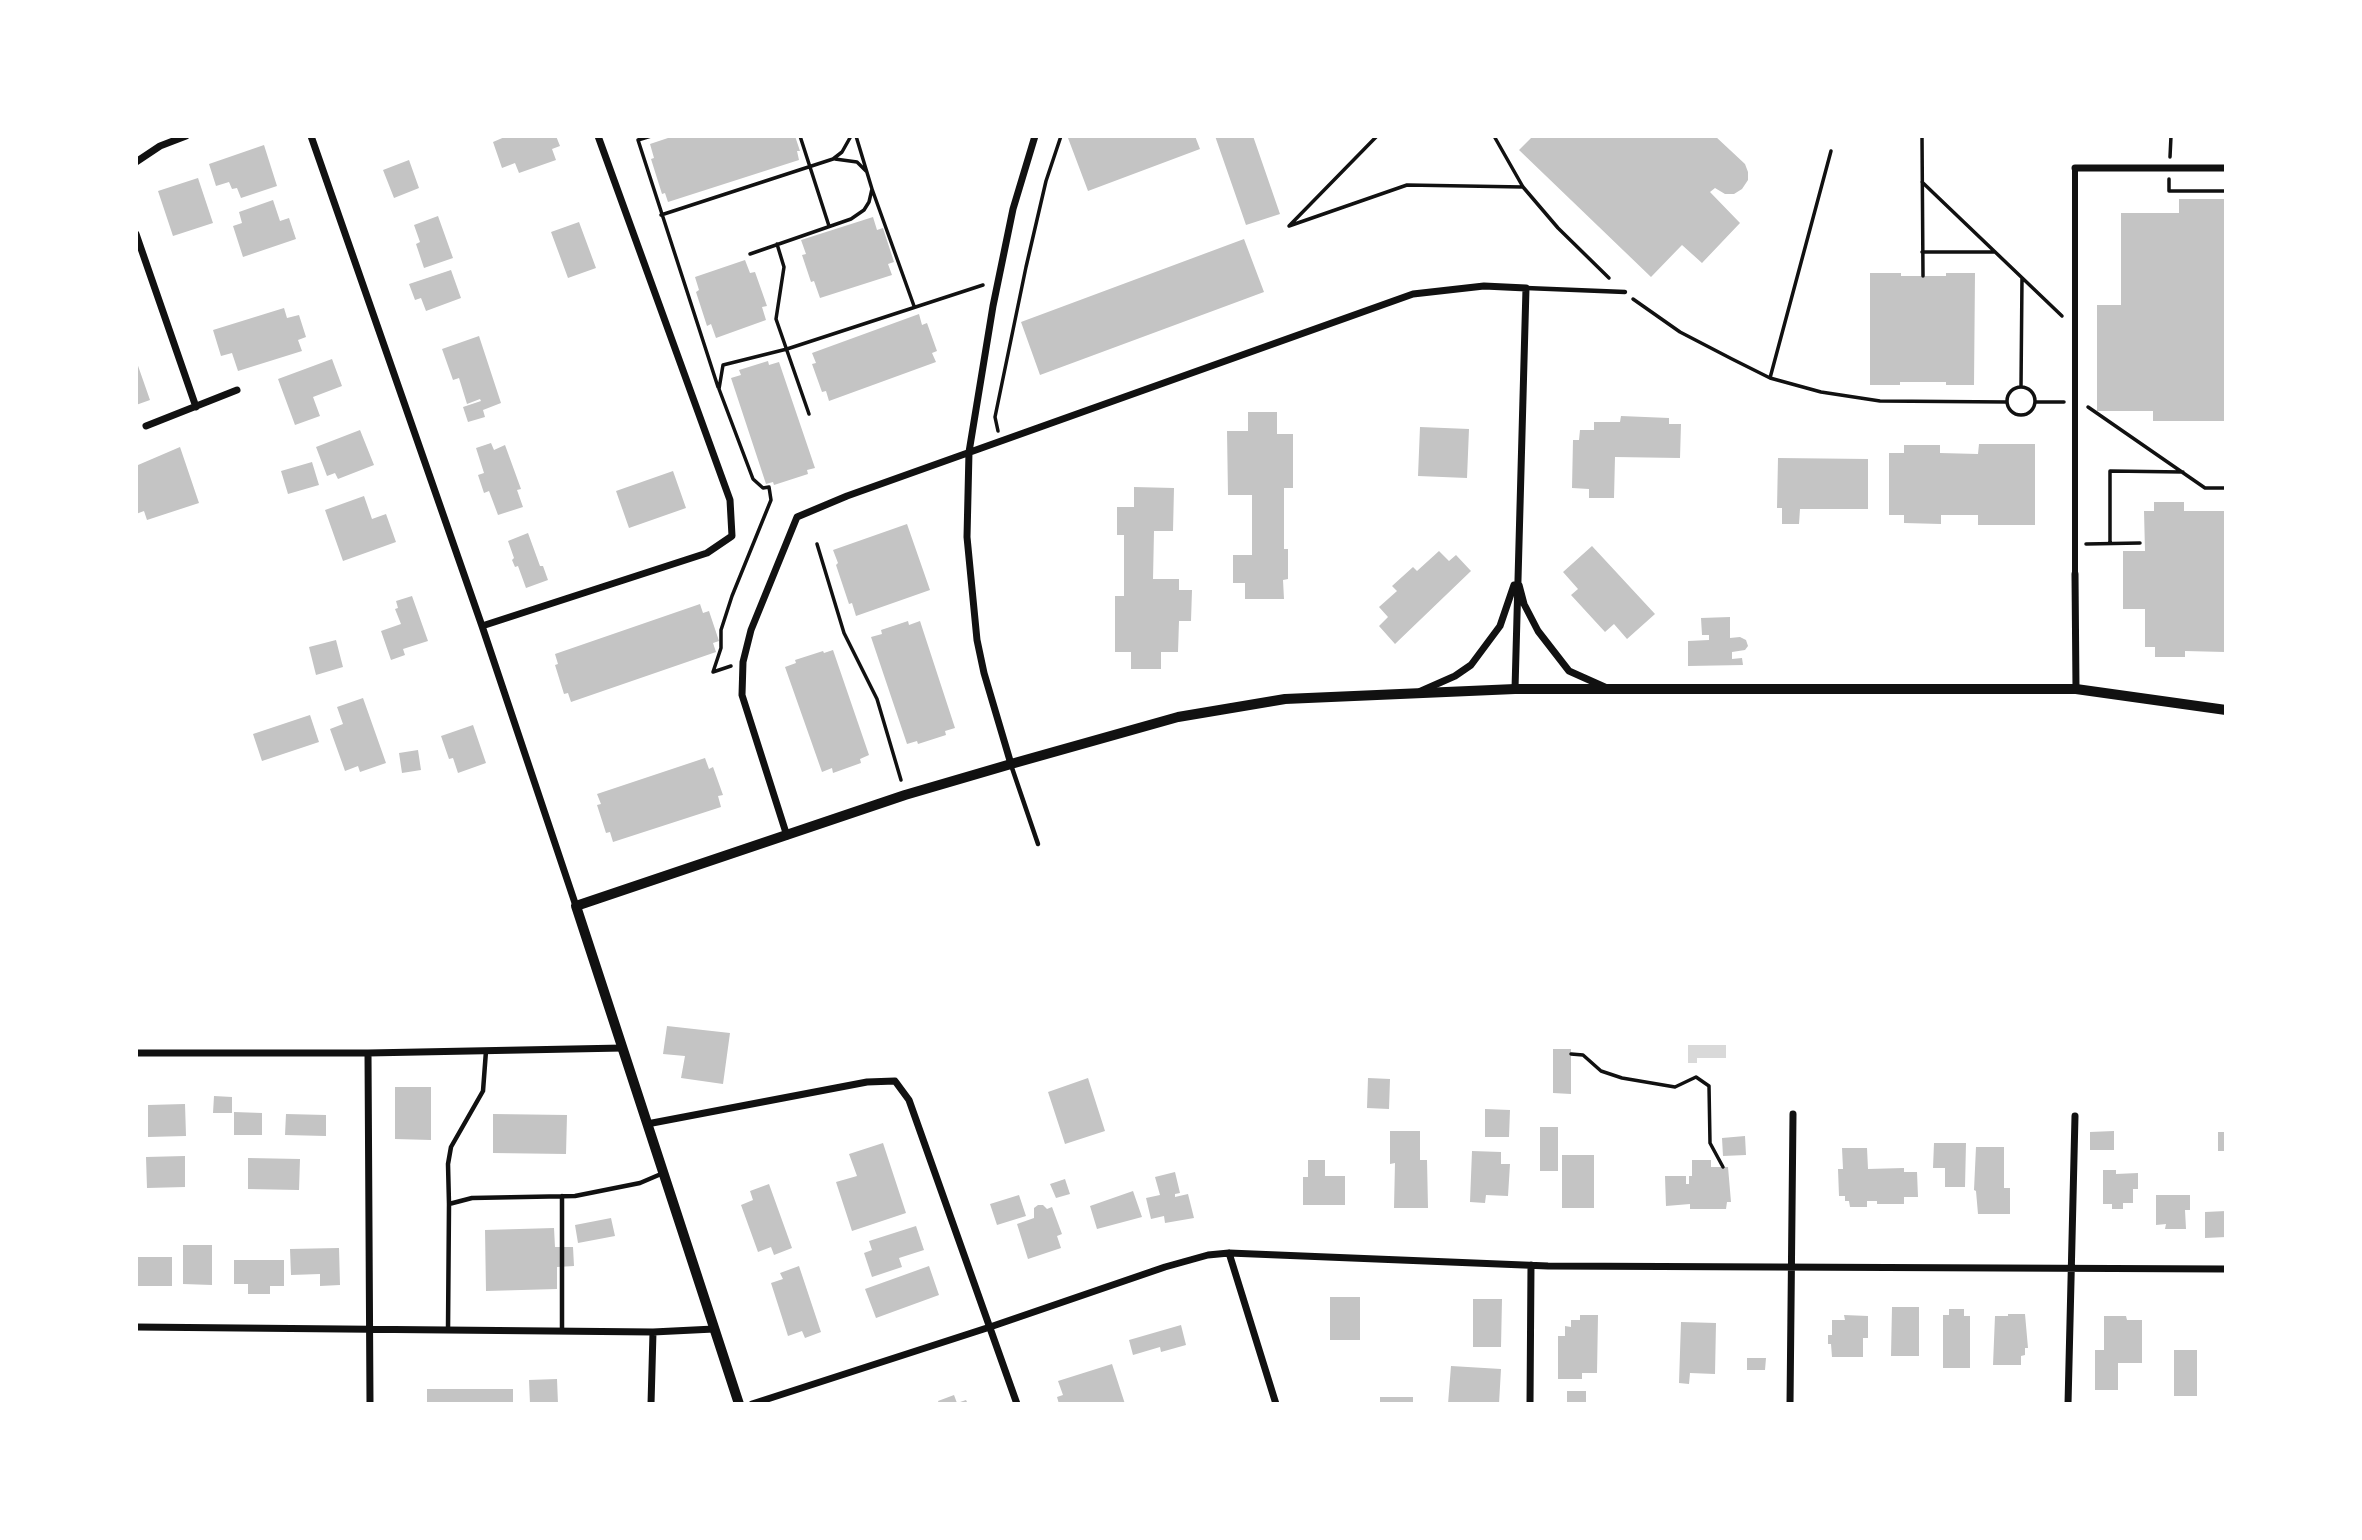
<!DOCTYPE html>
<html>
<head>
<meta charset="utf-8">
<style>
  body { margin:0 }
  #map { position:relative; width:2362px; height:1540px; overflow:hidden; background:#fff; font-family:Roboto,sans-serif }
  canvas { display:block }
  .frame { position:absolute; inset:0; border:138px solid #fff; pointer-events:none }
</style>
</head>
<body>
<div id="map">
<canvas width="2362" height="1540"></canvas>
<div class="frame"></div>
</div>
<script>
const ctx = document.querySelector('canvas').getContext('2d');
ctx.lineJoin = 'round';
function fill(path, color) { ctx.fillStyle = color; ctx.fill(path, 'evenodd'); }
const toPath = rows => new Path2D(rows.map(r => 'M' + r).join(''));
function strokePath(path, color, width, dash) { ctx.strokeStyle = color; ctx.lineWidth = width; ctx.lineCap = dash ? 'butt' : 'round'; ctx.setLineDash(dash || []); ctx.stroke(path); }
fill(toPath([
  [1688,1045,1726,1045,1726,1058,1697,1058,1697,1063,1688,1063]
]), '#d9d9d9');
fill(toPath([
  [507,136,556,136,560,146,552,149,556,160,519,173,515,163,502,168,493,142],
  [674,136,795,136,800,151,797,151,799,160,668,202,665,193,662,194,651,159,654,158,650,144],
  [1073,136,1195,136,1200,149,1088,191,1068,138],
  [1215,136,1253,136,1280,214,1246,225],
  [1533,136,1715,136,1745,164,1748,172,1748,180,1742,189,1734,194,1725,194,1715,188,1710,192,1740,223,1702,263,1682,245,1651,277,1519,150],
  [264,145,277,186,241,198,237,188,232,189,229,182,216,186,209,164],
  [409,160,419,188,394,198,383,170],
  [198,178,213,223,173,236,158,191],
  [2179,199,2226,199,2226,421,2153,421,2153,411,2097,411,2097,305,2121,305,2121,213,2179,213],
  [273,200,280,221,289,218,296,239,243,257,233,226,242,223,239,212],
  [438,216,453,258,424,268,416,244,420,242,414,225],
  [873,217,877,230,883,228,894,262,888,264,892,275,820,298,814,281,811,282,802,255,806,254,801,240],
  [579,222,596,268,568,278,551,232],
  [1244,239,1264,292,1040,375,1021,322],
  [745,260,750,273,755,272,767,306,762,307,766,320,716,338,711,324,707,326,696,292,699,290,695,277],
  [451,270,461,298,426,311,421,298,415,300,409,284],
  [1870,273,1901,273,1901,276,1946,276,1946,273,1975,273,1974,385,1946,385,1946,382,1900,382,1900,385,1870,385],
  [284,308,287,318,299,315,306,337,298,340,302,351,238,371,232,353,221,356,213,330],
  [919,314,922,325,927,323,937,351,932,353,936,362,829,401,826,391,822,392,812,364,816,363,812,353],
  [479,336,501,403,483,410,485,417,468,422,463,407,481,401,480,399,467,404,459,378,453,380,442,349],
  [332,359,342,386,313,397,320,416,295,425,278,379],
  [136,360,150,400,136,405],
  [768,361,769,365,779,362,815,468,807,470,808,474,774,485,773,482,766,484,731,378,741,375,739,370],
  [1248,412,1277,412,1277,434,1293,434,1293,488,1284,488,1284,549,1288,549,1288,579,1283,580,1284,599,1245,599,1245,583,1233,583,1233,555,1252,555,1252,495,1228,495,1227,431,1248,431],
  [1621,416,1669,418,1669,424,1681,424,1680,458,1615,457,1614,498,1589,498,1589,489,1572,488,1573,440,1579,440,1580,430,1594,430,1594,422,1620,422],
  [1420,427,1469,429,1467,478,1418,476],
  [360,430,374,465,338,479,335,473,327,476,316,447],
  [491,443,494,450,505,445,521,489,517,490,523,507,498,515,489,491,484,493,478,475,484,473,476,448],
  [1979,444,2035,444,2035,525,1978,525,1978,515,1941,515,1941,524,1904,523,1904,515,1889,515,1889,453,1904,453,1904,445,1940,445,1940,453,1978,454],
  [180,447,199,503,147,520,144,511,136,514,138,465],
  [1778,458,1868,459,1868,509,1800,509,1799,524,1782,524,1782,508,1777,508],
  [312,462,319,485,288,494,281,471],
  [673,471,686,508,629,528,616,491],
  [1134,487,1174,488,1173,531,1154,531,1153,579,1179,579,1179,590,1192,590,1191,621,1179,621,1178,652,1161,652,1161,669,1131,669,1131,652,1115,652,1115,596,1124,596,1124,535,1117,535,1117,507,1134,507],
  [364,496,372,519,386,514,396,542,343,561,325,510],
  [2154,502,2184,502,2184,511,2225,511,2225,652,2185,651,2185,657,2155,657,2155,647,2145,647,2145,609,2123,609,2123,551,2145,551,2144,511,2154,511],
  [907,524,930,590,856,616,852,603,849,604,836,565,838,563,833,550],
  [528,533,540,566,543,566,548,580,526,588,518,566,515,567,512,560,514,558,508,541],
  [1592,546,1655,614,1627,639,1614,624,1605,632,1571,595,1578,589,1563,572],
  [1439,551,1449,561,1456,555,1471,571,1395,644,1379,626,1388,617,1379,607,1397,591,1392,586,1413,567,1417,571],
  [412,596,428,641,403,649,405,655,391,660,381,631,401,624,395,609,398,608,396,601],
  [700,604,703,613,709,611,719,641,713,643,716,652,571,702,568,693,564,694,555,665,558,664,555,654],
  [1730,617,1730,638,1740,637,1746,640,1748,646,1745,650,1732,652,1732,659,1742,658,1743,665,1688,666,1688,641,1709,640,1709,635,1702,635,1701,618],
  [908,621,909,625,920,621,955,728,945,731,946,735,918,744,917,741,907,744,871,637,882,634,881,630],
  [336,640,343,667,316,675,309,647],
  [833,650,869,755,860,759,861,763,833,773,832,768,822,772,785,667,796,663,795,660,823,651,824,653],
  [363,698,386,763,360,772,358,766,345,771,330,729,343,724,337,707],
  [310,715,319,742,262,761,253,734],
  [473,725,486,763,458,773,453,758,449,759,441,736],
  [418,750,421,770,402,773,399,753],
  [705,758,709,769,713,767,723,795,718,796,721,807,613,842,610,832,606,833,597,805,601,804,597,794],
  [667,1026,730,1033,723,1084,681,1078,685,1056,663,1054],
  [1553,1049,1571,1049,1571,1094,1553,1093],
  [1088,1078,1105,1131,1065,1144,1048,1092],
  [1368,1078,1390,1079,1389,1109,1367,1108],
  [395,1087,431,1087,431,1140,395,1139],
  [214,1096,232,1097,232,1113,213,1113],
  [185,1104,186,1136,148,1137,148,1105],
  [1485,1109,1510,1110,1509,1137,1485,1137],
  [234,1112,262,1113,262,1135,234,1135],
  [286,1114,326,1115,326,1136,285,1135],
  [493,1114,567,1115,566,1154,493,1153],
  [1540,1127,1558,1127,1558,1171,1540,1171],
  [1390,1131,1420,1131,1420,1160,1427,1160,1428,1208,1394,1208,1395,1163,1390,1164],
  [2114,1131,2114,1150,2090,1150,2090,1132],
  [2218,1132,2226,1132,2226,1151,2218,1151],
  [1745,1136,1746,1155,1723,1156,1722,1138],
  [883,1143,906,1213,852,1231,836,1182,857,1176,849,1154],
  [1934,1143,1966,1143,1965,1187,1945,1187,1945,1168,1933,1168],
  [1976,1147,2004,1147,2004,1188,2010,1188,2010,1214,1978,1214,1976,1191,1974,1190],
  [1842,1148,1867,1148,1868,1169,1904,1168,1904,1172,1917,1172,1918,1197,1904,1197,1904,1204,1877,1204,1877,1201,1867,1201,1867,1207,1850,1207,1849,1201,1845,1201,1845,1196,1839,1196,1838,1169,1843,1169],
  [1472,1151,1501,1152,1501,1164,1510,1164,1508,1196,1486,1195,1485,1203,1470,1202],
  [1562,1155,1594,1155,1594,1208,1562,1208],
  [185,1156,185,1187,147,1188,146,1157],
  [248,1158,300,1159,299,1190,248,1189],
  [1308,1160,1325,1160,1325,1176,1345,1176,1345,1205,1303,1205,1303,1177,1308,1177],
  [1692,1160,1711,1160,1711,1167,1728,1167,1731,1202,1727,1202,1726,1209,1690,1209,1690,1204,1666,1206,1665,1176,1686,1176,1686,1184,1689,1184,1689,1176,1692,1176],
  [2103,1170,2116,1170,2116,1174,2138,1173,2138,1189,2133,1189,2133,1203,2123,1203,2123,1209,2112,1209,2112,1204,2103,1204],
  [1175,1172,1180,1193,1175,1194,1175,1197,1188,1194,1194,1218,1165,1223,1164,1216,1151,1219,1146,1198,1160,1195,1155,1177],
  [1065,1179,1070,1194,1056,1198,1050,1184],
  [769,1184,792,1248,774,1255,771,1247,758,1252,741,1205,753,1200,750,1191],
  [1133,1191,1142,1217,1097,1229,1090,1206],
  [1019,1195,1026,1216,997,1225,990,1204],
  [2156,1195,2190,1195,2190,1210,2185,1210,2186,1229,2165,1229,2166,1224,2156,1225],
  [1038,1205,1043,1205,1047,1209,1052,1207,1062,1234,1057,1236,1061,1248,1028,1259,1017,1224,1034,1218,1034,1208],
  [2226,1211,2226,1237,2205,1238,2205,1212],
  [611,1218,615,1236,578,1243,575,1225],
  [916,1226,924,1250,899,1258,902,1267,872,1277,864,1253,872,1250,869,1241],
  [554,1228,555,1247,573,1247,574,1266,557,1267,557,1289,486,1291,485,1230],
  [183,1245,212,1245,212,1285,183,1284],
  [339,1248,340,1285,320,1286,320,1274,291,1275,290,1249],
  [136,1257,172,1257,172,1286,136,1286],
  [234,1260,284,1260,284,1286,270,1286,270,1294,248,1294,248,1284,234,1284],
  [799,1266,821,1332,805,1338,802,1331,788,1336,771,1283,783,1279,780,1273],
  [929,1266,939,1295,876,1318,865,1289],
  [1330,1297,1360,1297,1360,1340,1330,1340],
  [1473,1299,1502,1299,1501,1347,1473,1347],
  [1892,1307,1919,1307,1919,1356,1891,1356],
  [1949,1309,1964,1309,1964,1316,1970,1316,1970,1368,1943,1368,1943,1315,1949,1315],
  [2008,1314,2025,1314,2028,1348,2025,1348,2025,1355,2021,1356,2021,1365,1993,1365,1995,1316,2008,1316],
  [1580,1315,1598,1315,1597,1373,1582,1373,1582,1379,1558,1379,1558,1336,1565,1336,1565,1326,1571,1327,1571,1320,1580,1320],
  [1844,1315,1868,1316,1868,1338,1863,1338,1863,1357,1832,1357,1831,1344,1828,1344,1828,1335,1832,1335,1832,1320,1845,1320],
  [2104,1316,2126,1316,2127,1320,2142,1320,2142,1363,2118,1363,2118,1390,2095,1390,2095,1350,2104,1350],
  [1681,1322,1716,1323,1715,1374,1690,1373,1689,1384,1679,1383],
  [1181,1325,1186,1345,1161,1352,1160,1347,1133,1355,1129,1340],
  [2174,1350,2197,1350,2197,1396,2174,1396],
  [1747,1358,1766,1358,1765,1370,1747,1370],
  [1112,1364,1125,1404,1059,1404,1057,1397,1063,1395,1058,1381],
  [1451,1366,1501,1369,1499,1404,1448,1404],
  [557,1379,558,1404,530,1404,529,1380],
  [427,1389,513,1389,513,1404,427,1404],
  [1567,1391,1586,1391,1586,1404,1567,1403],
  [954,1395,957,1403,966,1400,968,1404,939,1404,938,1401],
  [1380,1397,1413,1397,1413,1404,1380,1404]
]), '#c4c4c4');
strokePath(toPath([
  [651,136,638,140,718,387],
  [800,136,829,226],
  [1377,136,1289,226,1407,185,1523,187],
  [1494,136,1523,187,1558,228,1609,278],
  [1922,136,1923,276],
  [2170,157,2171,136],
  [835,159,857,162,866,171],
  [2169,179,2169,191,2226,191],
  [1922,182,2062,316],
  [872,189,914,306],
  [661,215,833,159,842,152,851,136],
  [777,244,784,267,776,319,809,414],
  [1922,252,1994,252],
  [750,254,851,219,864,210,869,202,872,189,856,136],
  [1633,299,1680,332,1732,359,1770,378,1821,392,1880,401,2007,402],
  [1770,378,1831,151],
  [2021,387,2022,278],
  '2007 401a14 14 0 1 1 28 0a14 14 0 1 1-28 0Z',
  [2035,402,2064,402],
  [2088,407,2205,488,2226,488],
  [998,431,995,417,1026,267,1046,181,1061,136],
  [2110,543,2110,471,2183,472],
  [817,544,844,633,877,699,901,780],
  [2086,544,2140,543],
  [731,666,713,672,721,648,721,630,732,596,771,500,769,487,763,488,753,479,719,389,723,365,787,349,983,285],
  [1571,1054,1583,1055,1601,1071,1622,1078,1675,1087,1696,1077,1709,1086,1710,1143,1723,1167]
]), '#111', 3.5);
strokePath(toPath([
  [1526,288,1625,292],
  [1011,765,1038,844],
  [449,1204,448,1164,451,1147,483,1091,486,1051],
  [448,1330,449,1204,472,1198,575,1196,640,1183,661,1174],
  [562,1331,562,1196]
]), '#111', 4.5);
strokePath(toPath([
  [2075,168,2075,574]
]), '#111', 6);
strokePath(toPath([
  [311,136,482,626,576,906],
  [136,162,160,146,186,136],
  [2075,168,2226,168],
  [136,234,196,407],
  [146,426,237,390],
  [2075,574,2076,689],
  [1519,585,1524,604,1538,631,1569,671,1607,688],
  [482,626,707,553,732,536,730,500,598,136],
  [1421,691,1455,676,1471,665,1500,626,1514,585],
  [1011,764,984,673,977,640,967,537,969,452,993,306,1013,209,1035,136],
  [787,836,742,695,743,662,751,630,797,517,847,496,1413,294,1484,286,1526,288,1515,689],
  [136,1053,368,1053,623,1048],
  [368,1053,370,1404],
  [647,1124,867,1082,895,1081,909,1100,1017,1404],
  [1229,1253,1276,1404],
  [136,1327,653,1332,714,1329],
  [651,1404,653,1332],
  [752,1404,990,1327,1165,1267,1208,1255,1229,1253,1548,1266,2226,1269],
  [1530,1404,1531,1265],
  [1790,1404,1793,1114],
  [2068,1404,2075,1116]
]), '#111', 7);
strokePath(toPath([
  [739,1404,576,906,905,795,1011,764,1178,717,1285,699,1515,689,2076,689,2226,710]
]), '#111', 10);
</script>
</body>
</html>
